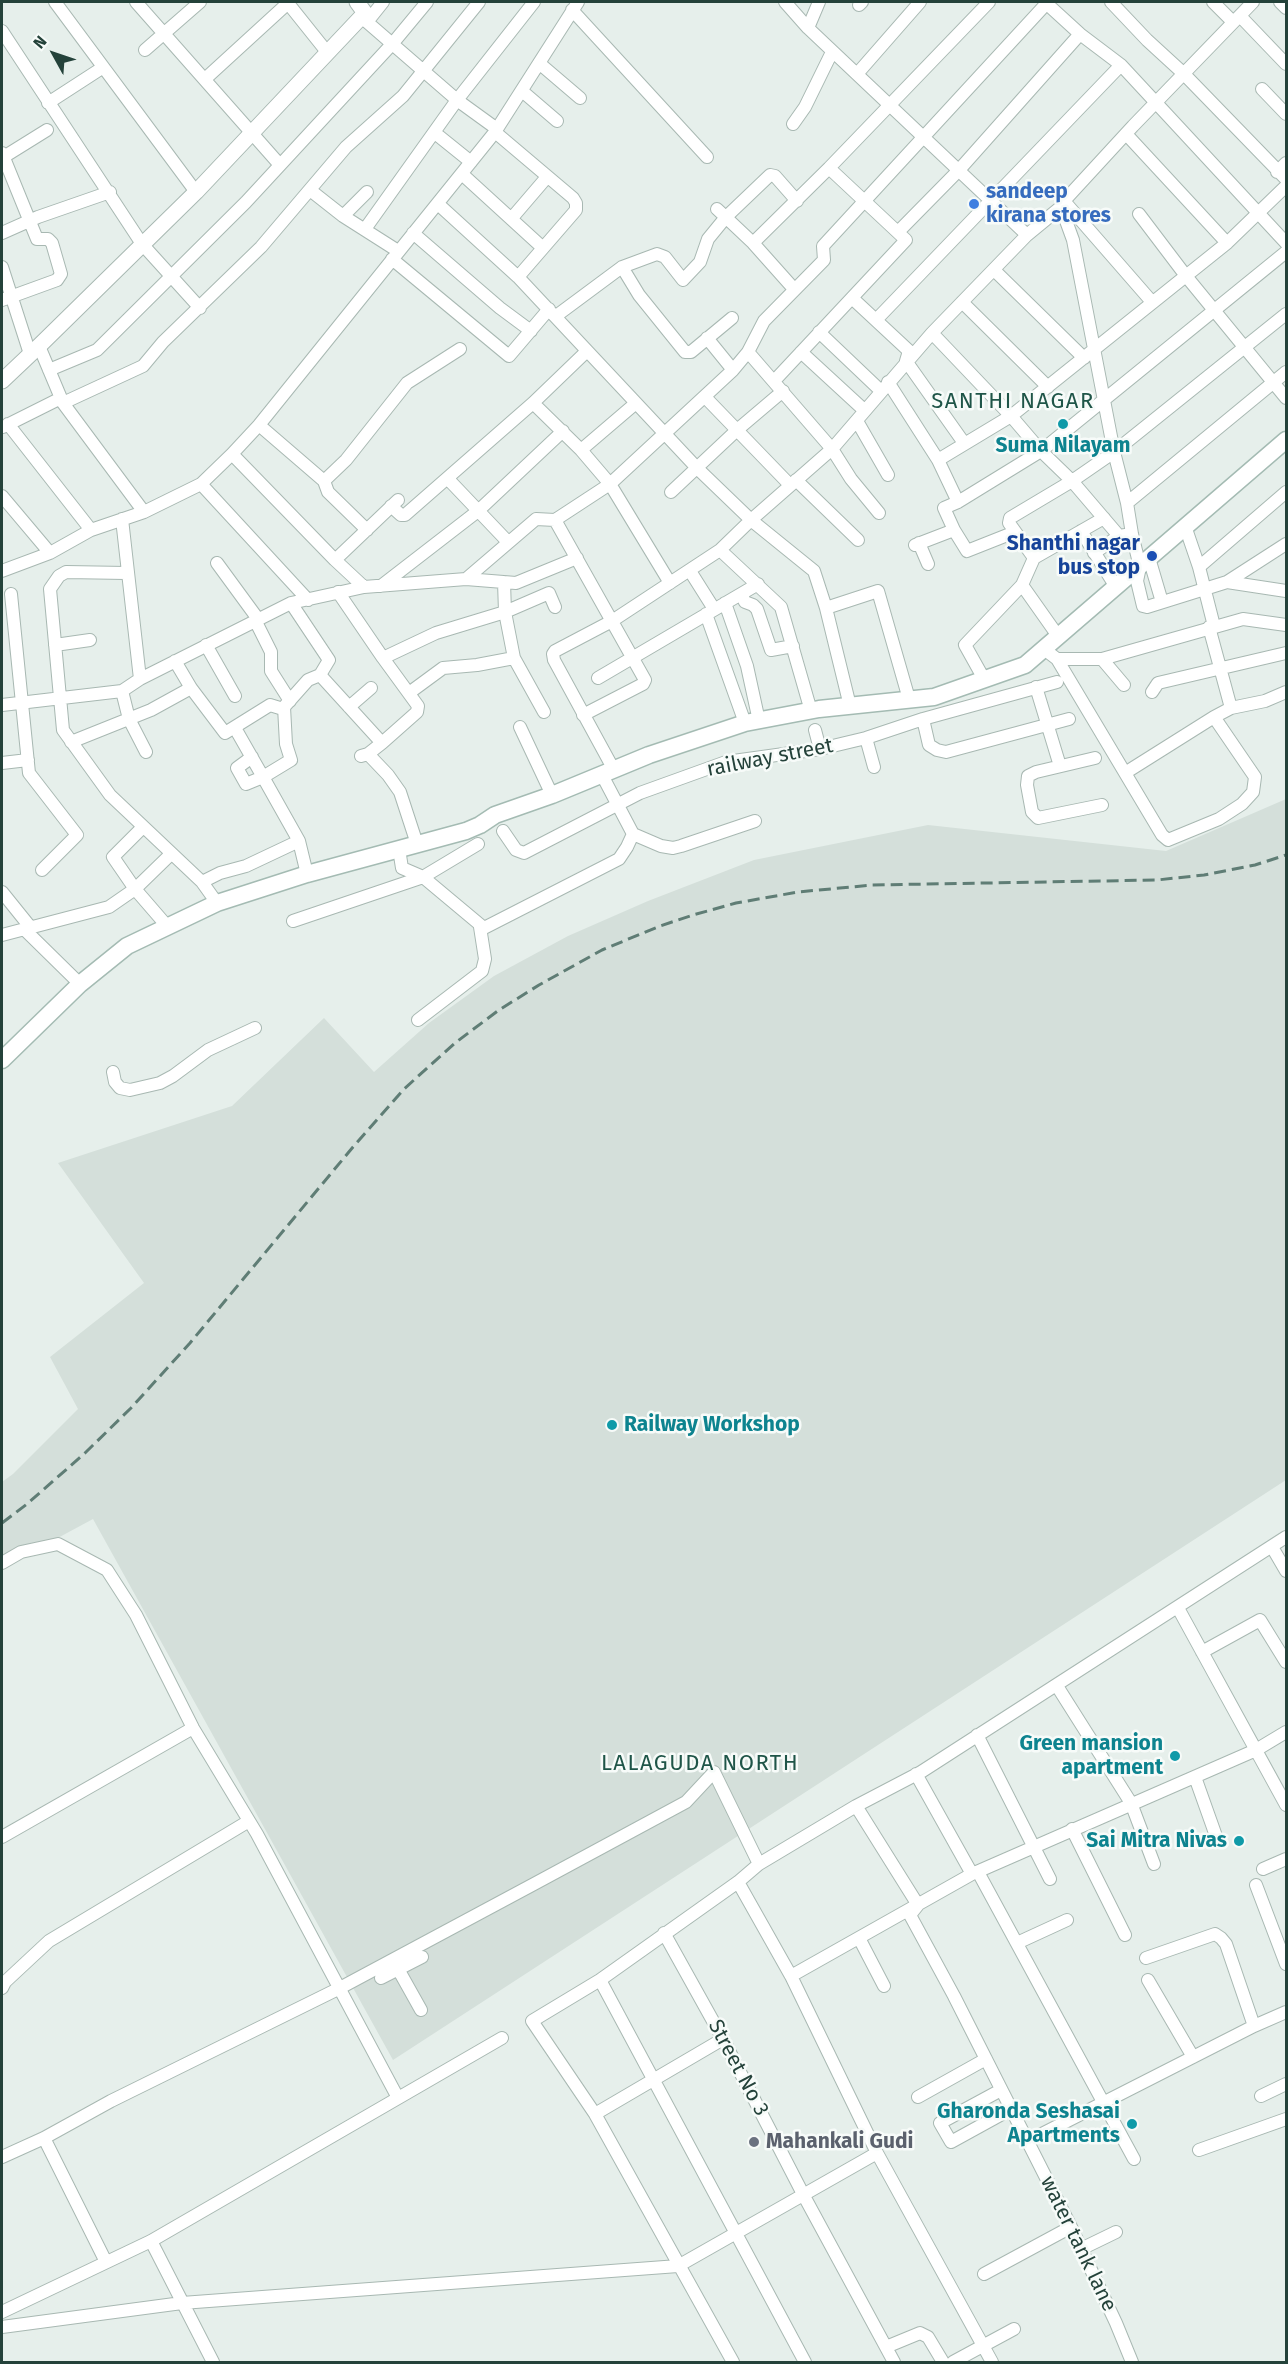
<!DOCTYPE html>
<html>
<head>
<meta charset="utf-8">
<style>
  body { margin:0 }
  #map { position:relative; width:1288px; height:2364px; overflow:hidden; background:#e6efeb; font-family:"Fira Sans",sans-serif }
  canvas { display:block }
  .frame { position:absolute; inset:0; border:3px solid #24423a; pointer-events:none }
  .north { position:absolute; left:24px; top:24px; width:60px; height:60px; -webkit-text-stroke:4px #f7fbf9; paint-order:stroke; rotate:310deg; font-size:16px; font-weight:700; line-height:24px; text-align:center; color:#24423a }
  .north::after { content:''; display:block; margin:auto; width:21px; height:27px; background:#24423a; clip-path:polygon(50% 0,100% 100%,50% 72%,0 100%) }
</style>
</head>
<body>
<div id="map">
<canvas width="1288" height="2364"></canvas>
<div class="frame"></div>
<div class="north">N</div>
</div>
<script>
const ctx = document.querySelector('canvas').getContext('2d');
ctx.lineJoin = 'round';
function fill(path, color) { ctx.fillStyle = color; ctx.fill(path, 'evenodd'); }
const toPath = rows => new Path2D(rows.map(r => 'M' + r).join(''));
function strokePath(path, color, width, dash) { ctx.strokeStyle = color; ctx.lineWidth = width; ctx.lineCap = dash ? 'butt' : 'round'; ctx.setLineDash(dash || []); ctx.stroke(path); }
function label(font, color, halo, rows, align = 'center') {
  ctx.font = font + ' "Fira Sans",sans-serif'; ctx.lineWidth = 5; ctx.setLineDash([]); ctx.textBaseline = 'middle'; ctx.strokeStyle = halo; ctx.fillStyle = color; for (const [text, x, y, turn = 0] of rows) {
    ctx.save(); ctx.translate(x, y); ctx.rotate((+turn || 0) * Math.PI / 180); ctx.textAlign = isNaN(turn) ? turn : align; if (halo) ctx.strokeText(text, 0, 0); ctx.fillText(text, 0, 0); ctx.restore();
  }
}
fill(toPath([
  [1286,799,1286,1480,393,2060,93,1519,2,1568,2,1482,13,1474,78,1409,50,1357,144,1283,58,1163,232,1106,324,1018,374,1072,429,1023,494,976,568,936,648,901,754,860,928,825,1166,851]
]), '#d4dfda');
const minor = toPath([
  [55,2,196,192],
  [136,2,280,165],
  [287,2,327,52],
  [785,2,808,28,1027,235],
  [1045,2,1080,34,1121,65,1286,243],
  [1111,2,1147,40,1183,73,1286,179],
  [1213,2,1233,22],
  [1280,2,1286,8],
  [859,5,862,2],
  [572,10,707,157],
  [365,13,367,22,457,100,497,129],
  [1240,16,1286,64],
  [367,22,383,2],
  [808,28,819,2],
  [2,31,142,244,200,308],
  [145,50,200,2],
  [539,63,580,98],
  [857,74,920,2],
  [205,79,288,3],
  [1262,89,1286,114],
  [522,91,557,121],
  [48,103,102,68],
  [793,124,805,107,832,52],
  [495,132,573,198,576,203,576,210,518,277],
  [435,133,471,162],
  [1127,135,1227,243],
  [2,153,37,239,48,239,52,243,61,274,57,280,2,300],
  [2,158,47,130],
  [1277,172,1286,163],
  [462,174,543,248],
  [310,190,343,216,398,251],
  [1064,201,1152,302],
  [438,204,518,277,697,468,751,520,814,571,826,608,850,706],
  [1061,207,1073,240,1114,452,1127,503,1132,534,1140,567,1137,581,1143,606,1147,607,1227,582,1286,544],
  [717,209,753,243,794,289],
  [1139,214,1186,276,1286,398],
  [343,216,367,192],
  [511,219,547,177],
  [365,229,457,100,534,2],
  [899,231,959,170,1080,34],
  [2,233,38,217,110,192],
  [413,233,500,308,531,331],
  [753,243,829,168,989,2],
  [392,259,509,356,549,309],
  [2,267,30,354],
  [622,267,639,295,685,352,691,352,732,318],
  [994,270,1084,358],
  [852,298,909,351,906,361,964,443],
  [962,302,1048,387],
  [556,316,622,267,657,254,665,257,683,280,700,262,708,239,726,217,770,175,775,176,797,201],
  [876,320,1121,65],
  [819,332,881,391],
  [932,333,1011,416,1041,451,1072,481,1119,536,1132,534],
  [707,338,733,370],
  [39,346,63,403,144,512],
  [748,352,832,449,851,479,879,513],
  [801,352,864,410],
  [49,370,97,350,246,202,393,43,427,2],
  [775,380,906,240,829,168],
  [888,382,938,460,958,502],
  [705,397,790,485],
  [63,403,143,366,163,342,261,247,346,147,403,96,479,2],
  [533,403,581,450,610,484,670,583],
  [857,421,888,475],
  [8,424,91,530],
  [259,425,324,481,328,492,367,530],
  [3,427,61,398],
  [581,450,636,403],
  [232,454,335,560,364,587],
  [938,460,1011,416,1227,243,1286,186],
  [448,479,508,542],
  [796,480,858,540],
  [324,481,346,460,407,383,460,349],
  [201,484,308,600],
  [671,492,737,430,783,391],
  [2,496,50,553],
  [1127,503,1286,372],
  [391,506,401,515,405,515,533,403,587,351],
  [122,519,140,679],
  [555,520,645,680,643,684,583,715],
  [1185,526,1199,567,1214,626],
  [1081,531,1116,587],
  [1015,532,967,551,954,530,944,508,958,502,1041,451,1286,252],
  [919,543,928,564],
  [915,545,954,530],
  [720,550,781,607,811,711],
  [1094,553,1119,536],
  [1034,558,1009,523,1010,518,1072,481,1114,452,1286,314],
  [1149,558,1162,602],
  [335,560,398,500],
  [217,563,258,619],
  [1199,567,1286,492],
  [2,571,50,553,91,530,144,512,201,484,232,454,259,425,495,132,578,2],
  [690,571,714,609],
  [126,573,66,572,59,576,50,589,63,730,110,795,202,882,217,903],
  [466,579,536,519,555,520,610,484,733,370,748,352,764,321,824,260,823,246,1047,3],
  [504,582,505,612,514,658,544,712],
  [1227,582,1286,591],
  [1022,585,1058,636],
  [381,586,478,511,563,431],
  [338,592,383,658,418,706,417,712,382,743,368,754,361,756],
  [11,594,29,773,77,835,42,870],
  [741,594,745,602,753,605,757,609,771,650,793,646],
  [291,603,329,660,320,675,308,680,284,707,286,744,291,760,263,777,299,841],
  [725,603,747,666,759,721],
  [826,608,878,591,909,699],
  [706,614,745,723],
  [255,620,271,652,271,671,290,701],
  [1209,627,1231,708,1265,701,1286,692],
  [55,645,90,640],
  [206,645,235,696],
  [1044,649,1057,659,1162,835,1168,840,1219,819,1242,804,1253,792,1255,777,1214,717,1231,708],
  [383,658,436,633,505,612,549,593,555,607],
  [1057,659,1102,659,1243,619,1286,625],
  [1102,659,1124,685],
  [175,661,191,688,225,733,270,705,283,709],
  [320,675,382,743],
  [598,678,758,584],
  [984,679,965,645,1022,585,1034,558,1104,518],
  [1036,687,1060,766],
  [122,691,129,719,146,752],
  [1152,692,1158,683,1286,653],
  [409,693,443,668,477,665,514,658],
  [2,705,122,691,140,679,291,603,364,587,466,579,516,583,577,558],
  [349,707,371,688],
  [923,719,929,745,937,750,946,752,1069,719],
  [520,727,552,795],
  [235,728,263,777,246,784,237,768,252,757],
  [815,730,820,749],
  [866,738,874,767],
  [71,742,151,710,191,688],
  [368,754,388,775,400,792,417,844],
  [1095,758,1036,772,1028,776,1027,785,1032,812,1038,818,1102,805],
  [2,763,28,760],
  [614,770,554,660,553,654,555,651,612,621,720,550,751,520,832,449,932,333,1027,235,1061,207,1064,201,1133,126,1253,2],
  [1125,773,1214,717],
  [602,775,633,834,661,846,673,848,681,846,755,821],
  [143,827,113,857,135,889,167,926],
  [503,831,516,850,524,853,640,793,726,762,820,749,866,738,923,719,1057,682],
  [399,849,402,868,423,877,484,928,619,859,627,847,633,834],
  [202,882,220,873,246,866,299,841,307,874],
  [2,892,31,928],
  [293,921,423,877,478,844],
  [25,930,80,984],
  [2,935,109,907,135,889,171,854],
  [418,1020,482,971,485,959,480,927],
  [113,1072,115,1082,120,1088,130,1090,160,1083,173,1076,208,1050,255,1028],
  [1272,1547,1286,1571],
  [2,1563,21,1552,58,1544,107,1570,136,1615,193,1728,257,1834,398,2098],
  [1178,1608,1286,1805],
  [1202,1652,1260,1620,1286,1662],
  [1057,1686,1131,1803,1154,1864],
  [977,1735,1050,1879],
  [916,1774,972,1874],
  [1195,1777,1216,1836],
  [856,1806,918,1905,910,1915,954,1996,1071,2227,1116,2323,1132,2362],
  [1072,1829,1125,1935],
  [2,1837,193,1728],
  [1263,1869,1286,1859],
  [978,1872,1134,2159],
  [738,1882,791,1976,877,2153,992,2362],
  [1256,1885,1286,1964],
  [664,1933,723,2039,804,2196,894,2362],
  [859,1938,884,1986],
  [1017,1943,1067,1920],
  [1146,1958,1215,1934,1221,1938,1226,1944,1254,2026],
  [393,1960,421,2010],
  [791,1976,972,1874,1256,1750,1286,1732],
  [381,1978,422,1957],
  [600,1980,805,2362],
  [1148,1980,1193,2057],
  [2,1988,5,1982,49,1941,249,1821],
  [1001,2090,940,2123,951,2142,1011,2109],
  [1261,2096,1286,2084],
  [918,2097,986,2059],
  [595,2114,723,2039],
  [44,2138,106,2262],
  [1028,2141,1254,2026,1286,2012],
  [1199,2150,1286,2119],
  [2,2157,44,2138,111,2101,338,1989,534,1884,686,1802,714,1772,759,1864],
  [151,2241,213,2362],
  [1081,2249,1116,2232],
  [984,2274,1071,2227],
  [2,2312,151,2241,502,2038],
  [2,2327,182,2303,678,2266,877,2153],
  [886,2347,920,2333,928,2337,943,2362],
  [733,2362,595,2114,532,2021,600,1980,738,1882,759,1864,856,1806,921,1772,1286,1537],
  [953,2362,1014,2329]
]);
const tertiary = toPath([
  [2,381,39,346,196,192,365,13,357,2]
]);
const secondary = toPath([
  [2,1060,80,984,127,946,217,903,307,874,466,831,480,825,495,815,552,795,649,755,745,723,819,709,934,697,1025,665,1286,440]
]);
strokePath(minor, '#a8b8b2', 14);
strokePath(tertiary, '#a8b8b2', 17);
strokePath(secondary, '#a4bbb3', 19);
strokePath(minor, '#fff', 12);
strokePath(tertiary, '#fff', 15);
strokePath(secondary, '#fff', 16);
strokePath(toPath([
  [2,1523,27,1504,85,1453,131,1408,190,1343,353,1147,404,1089,455,1043,499,1010,539,985,602,950,660,926,693,915,736,903,798,892,872,885,1157,880,1204,875,1255,865,1286,855]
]), '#5f7d75', 3, [12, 6]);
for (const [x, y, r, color] of [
  [974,204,6,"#3f7fe0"],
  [1063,424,6,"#0f9aa8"],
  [1152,556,6,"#1a4fb4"],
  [612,1425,6,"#0f9aa8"],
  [1175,1756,6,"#0f9aa8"],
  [1239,1841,6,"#0f9aa8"],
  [1132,2124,6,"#0f9aa8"],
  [754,2142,6,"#6b7280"]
]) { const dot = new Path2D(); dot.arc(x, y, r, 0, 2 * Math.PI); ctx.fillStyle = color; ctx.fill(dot); strokePath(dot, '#f7fbf9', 2); }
label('bold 21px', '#366cbe', '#f7fbf9', [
  ["sandeep",986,192],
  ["kirana stores",986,216]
], 'left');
label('bold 21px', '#0d838f', '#f7fbf9', [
  ["Suma Nilayam",1063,446,"center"],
  ["Railway Workshop",624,1425,"left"],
  ["Green mansion",1163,1744],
  ["apartment",1163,1768],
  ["Sai Mitra Nivas",1227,1841],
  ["Gharonda Seshasai",1120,2112],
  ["Apartments",1120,2136]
], 'right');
label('bold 21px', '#164399', '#f7fbf9', [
  ["Shanthi nagar",1140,544],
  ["bus stop",1140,568]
], 'right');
label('21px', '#24423a', '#f7fbf9', [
  ["railway street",770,758,-11],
  ["Street No 3",738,2068,62],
  ["water tank lane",1078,2244,64]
]);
label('bold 21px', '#5b616d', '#f7fbf9', [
  ["Mahankali Gudi",766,2142]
], 'left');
ctx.letterSpacing = '1.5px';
label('22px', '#1f5548', '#f7fbf9', [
  ["SANTHI NAGAR",1013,402],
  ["LALAGUDA NORTH",700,1764]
]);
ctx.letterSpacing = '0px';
</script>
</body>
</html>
